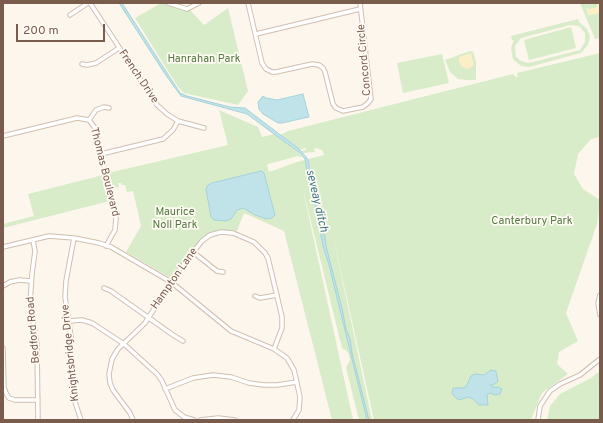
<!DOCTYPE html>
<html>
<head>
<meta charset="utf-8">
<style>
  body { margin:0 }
  #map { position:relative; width:603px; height:423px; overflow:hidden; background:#fdf6ec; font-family:Overpass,sans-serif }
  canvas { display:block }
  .frame { position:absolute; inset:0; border:4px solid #7a5c4d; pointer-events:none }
  .scale { position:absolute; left:16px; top:24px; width:89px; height:18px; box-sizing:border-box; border:2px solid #7a5c4d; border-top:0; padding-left:5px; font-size:12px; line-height:14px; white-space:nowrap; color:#7a5c4d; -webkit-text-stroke:3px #fffaf3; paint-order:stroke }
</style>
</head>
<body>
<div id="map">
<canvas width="603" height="423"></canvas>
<div class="frame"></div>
<div class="scale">200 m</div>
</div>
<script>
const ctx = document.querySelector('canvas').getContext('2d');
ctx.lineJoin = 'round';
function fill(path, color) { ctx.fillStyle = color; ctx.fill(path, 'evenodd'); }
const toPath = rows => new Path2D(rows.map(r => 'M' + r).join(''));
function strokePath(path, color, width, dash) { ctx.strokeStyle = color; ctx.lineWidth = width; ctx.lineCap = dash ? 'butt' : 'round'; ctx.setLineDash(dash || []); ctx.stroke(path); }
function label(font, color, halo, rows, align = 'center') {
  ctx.font = font + ' Overpass,sans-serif'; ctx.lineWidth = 3.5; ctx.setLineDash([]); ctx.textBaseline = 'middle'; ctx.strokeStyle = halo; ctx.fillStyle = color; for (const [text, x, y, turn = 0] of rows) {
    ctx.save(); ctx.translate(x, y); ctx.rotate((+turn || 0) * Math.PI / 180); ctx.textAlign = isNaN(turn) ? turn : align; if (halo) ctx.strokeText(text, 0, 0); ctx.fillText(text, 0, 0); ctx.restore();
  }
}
fill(toPath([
  [161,3,185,10,190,10,204,25,228,8,248,91,238,105,184,93,178,87,135,18],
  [580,3,600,3,600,38,595,39],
  [578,19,579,22,587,29,590,37,588,45,581,53,529,67,521,66,513,59,511,48,514,40,512,40,511,36],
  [570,25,579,26,585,33,585,42,580,50,529,63,521,61,516,57,515,46,521,38],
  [571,27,576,48,529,60,524,40],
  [470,51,473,52,476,62,476,80,467,80,458,79,450,72,445,60],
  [600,53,600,137,591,139,578,154,574,174,583,189,600,200,597,224,566,313,578,341,559,352,557,364,568,374,542,393,532,417,532,420,374,420,331,227,372,420,359,420,346,368,350,360,348,352,342,348,302,185,353,420,332,420,284,231,244,213,237,231,225,230,218,230,204,237,171,278,126,252,141,226,134,195,133,191,127,192,125,185,122,185,121,183,118,183,119,187,112,189,108,173,228,145,219,110,258,127,262,137,275,134,303,157,300,157,298,156,268,164,267,165,269,172,297,162,324,155,322,150,316,148,314,149,315,152,303,153,301,151,306,150,306,148,299,150,280,135,288,131,513,74,516,77,518,77,517,73],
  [442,54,449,83,403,93,397,63],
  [103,175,110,201,3,228,3,224,34,216,28,194],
  [600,371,600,420,547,420,550,406,560,394,591,378]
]), '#d8ecc9');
fill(toPath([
  [597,3,600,3,600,12,597,14,588,15,586,8,590,9,597,7],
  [471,53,474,65,468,69,463,68,459,63,459,57]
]), '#fcefc7');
const water = toPath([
  [119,3,122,3,180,93,187,96,230,107,245,108,299,149,307,158,309,164,309,173,313,186,321,225,325,237,326,246,342,308,346,329,350,339,352,353,369,420,367,420,329,265,323,246,317,213,308,178,305,159,301,154,247,114,181,96,167,77,119,3],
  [303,94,309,117,282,123,278,123,263,114,259,109,258,102,263,96,266,98,277,100,303,94],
  [261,171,264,173,275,215,272,218,267,219,255,215,243,208,237,210,231,219,226,221,214,220,211,217,206,189,208,185,212,183,261,171],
  [491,370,496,371,498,381,495,384,490,385,493,387,498,387,502,389,500,394,495,395,490,393,487,395,488,405,479,405,473,399,468,397,459,400,455,397,452,393,453,388,462,388,466,387,471,376,475,374,484,375,491,370]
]);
fill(water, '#bfe3e8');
strokePath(water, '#a5d3da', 1);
const minor = toPath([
  [90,3,157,105,167,114,178,121,204,128],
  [168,3,187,9,199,3],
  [248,3,262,63,266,69,272,72,276,72,312,64,319,65,323,68,325,72,333,104,336,108,343,111,363,107,368,103,371,99,360,3],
  [70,15,88,3],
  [256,34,360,9],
  [82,64,87,65,96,63,119,48],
  [89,120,95,128,116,218,115,230,106,246],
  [89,120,96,110,104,107,109,108],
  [3,136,77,118,89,120],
  [101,154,163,139,173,130,178,121],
  [74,238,66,281,65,297,71,337,73,396,81,420],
  [33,240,35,251,32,274,30,304,37,344,38,420],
  [3,247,49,236,74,238,99,243,111,247,171,282,231,331,274,349,287,358,294,370,300,397,299,410,293,420],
  [193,252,217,271,223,272],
  [3,286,10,282,19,280,31,281],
  [104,288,111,291,173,335,183,341],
  [600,295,598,303,600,315],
  [255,296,260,298,277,295],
  [69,321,82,320,92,323,124,344,157,374,162,381,175,410,184,417,194,420],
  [3,348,4,387,6,393,9,398,15,400,38,400],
  [165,389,193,378,213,375,231,377,249,383,264,385,277,385,297,382],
  [133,420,130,413,113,390,110,383,109,374,112,359,118,349,145,323,177,273,202,241,210,235,221,232,233,233,254,242,265,253,268,258,282,317,282,328,274,349],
  [200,420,218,418,235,420],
  [538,420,540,406,550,391,560,384,580,375,600,359]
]);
strokePath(minor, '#d1beb0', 5.5);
strokePath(minor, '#fff', 3.5);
label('11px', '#537a41', '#fffaf3', [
  ["Hanrahan Park",204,60],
  ["Maurice",175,213],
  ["Noll Park",175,226],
  ["Canterbury Park",532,222]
]);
label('11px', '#7a5c4d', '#fffaf3', [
  ["Concord Circle",365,60,-95],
  ["French Drive",138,77,56],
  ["Thomas Boulevard",104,172,76],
  ["Hampton Lane",175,279,-55],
  ["Bedford Road",34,330,-95],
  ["Knightsbridge Drive",71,353,-96]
]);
label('italic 12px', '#437c86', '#fffaf3', [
  ["seveay ditch",316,201,77]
]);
</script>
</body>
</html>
